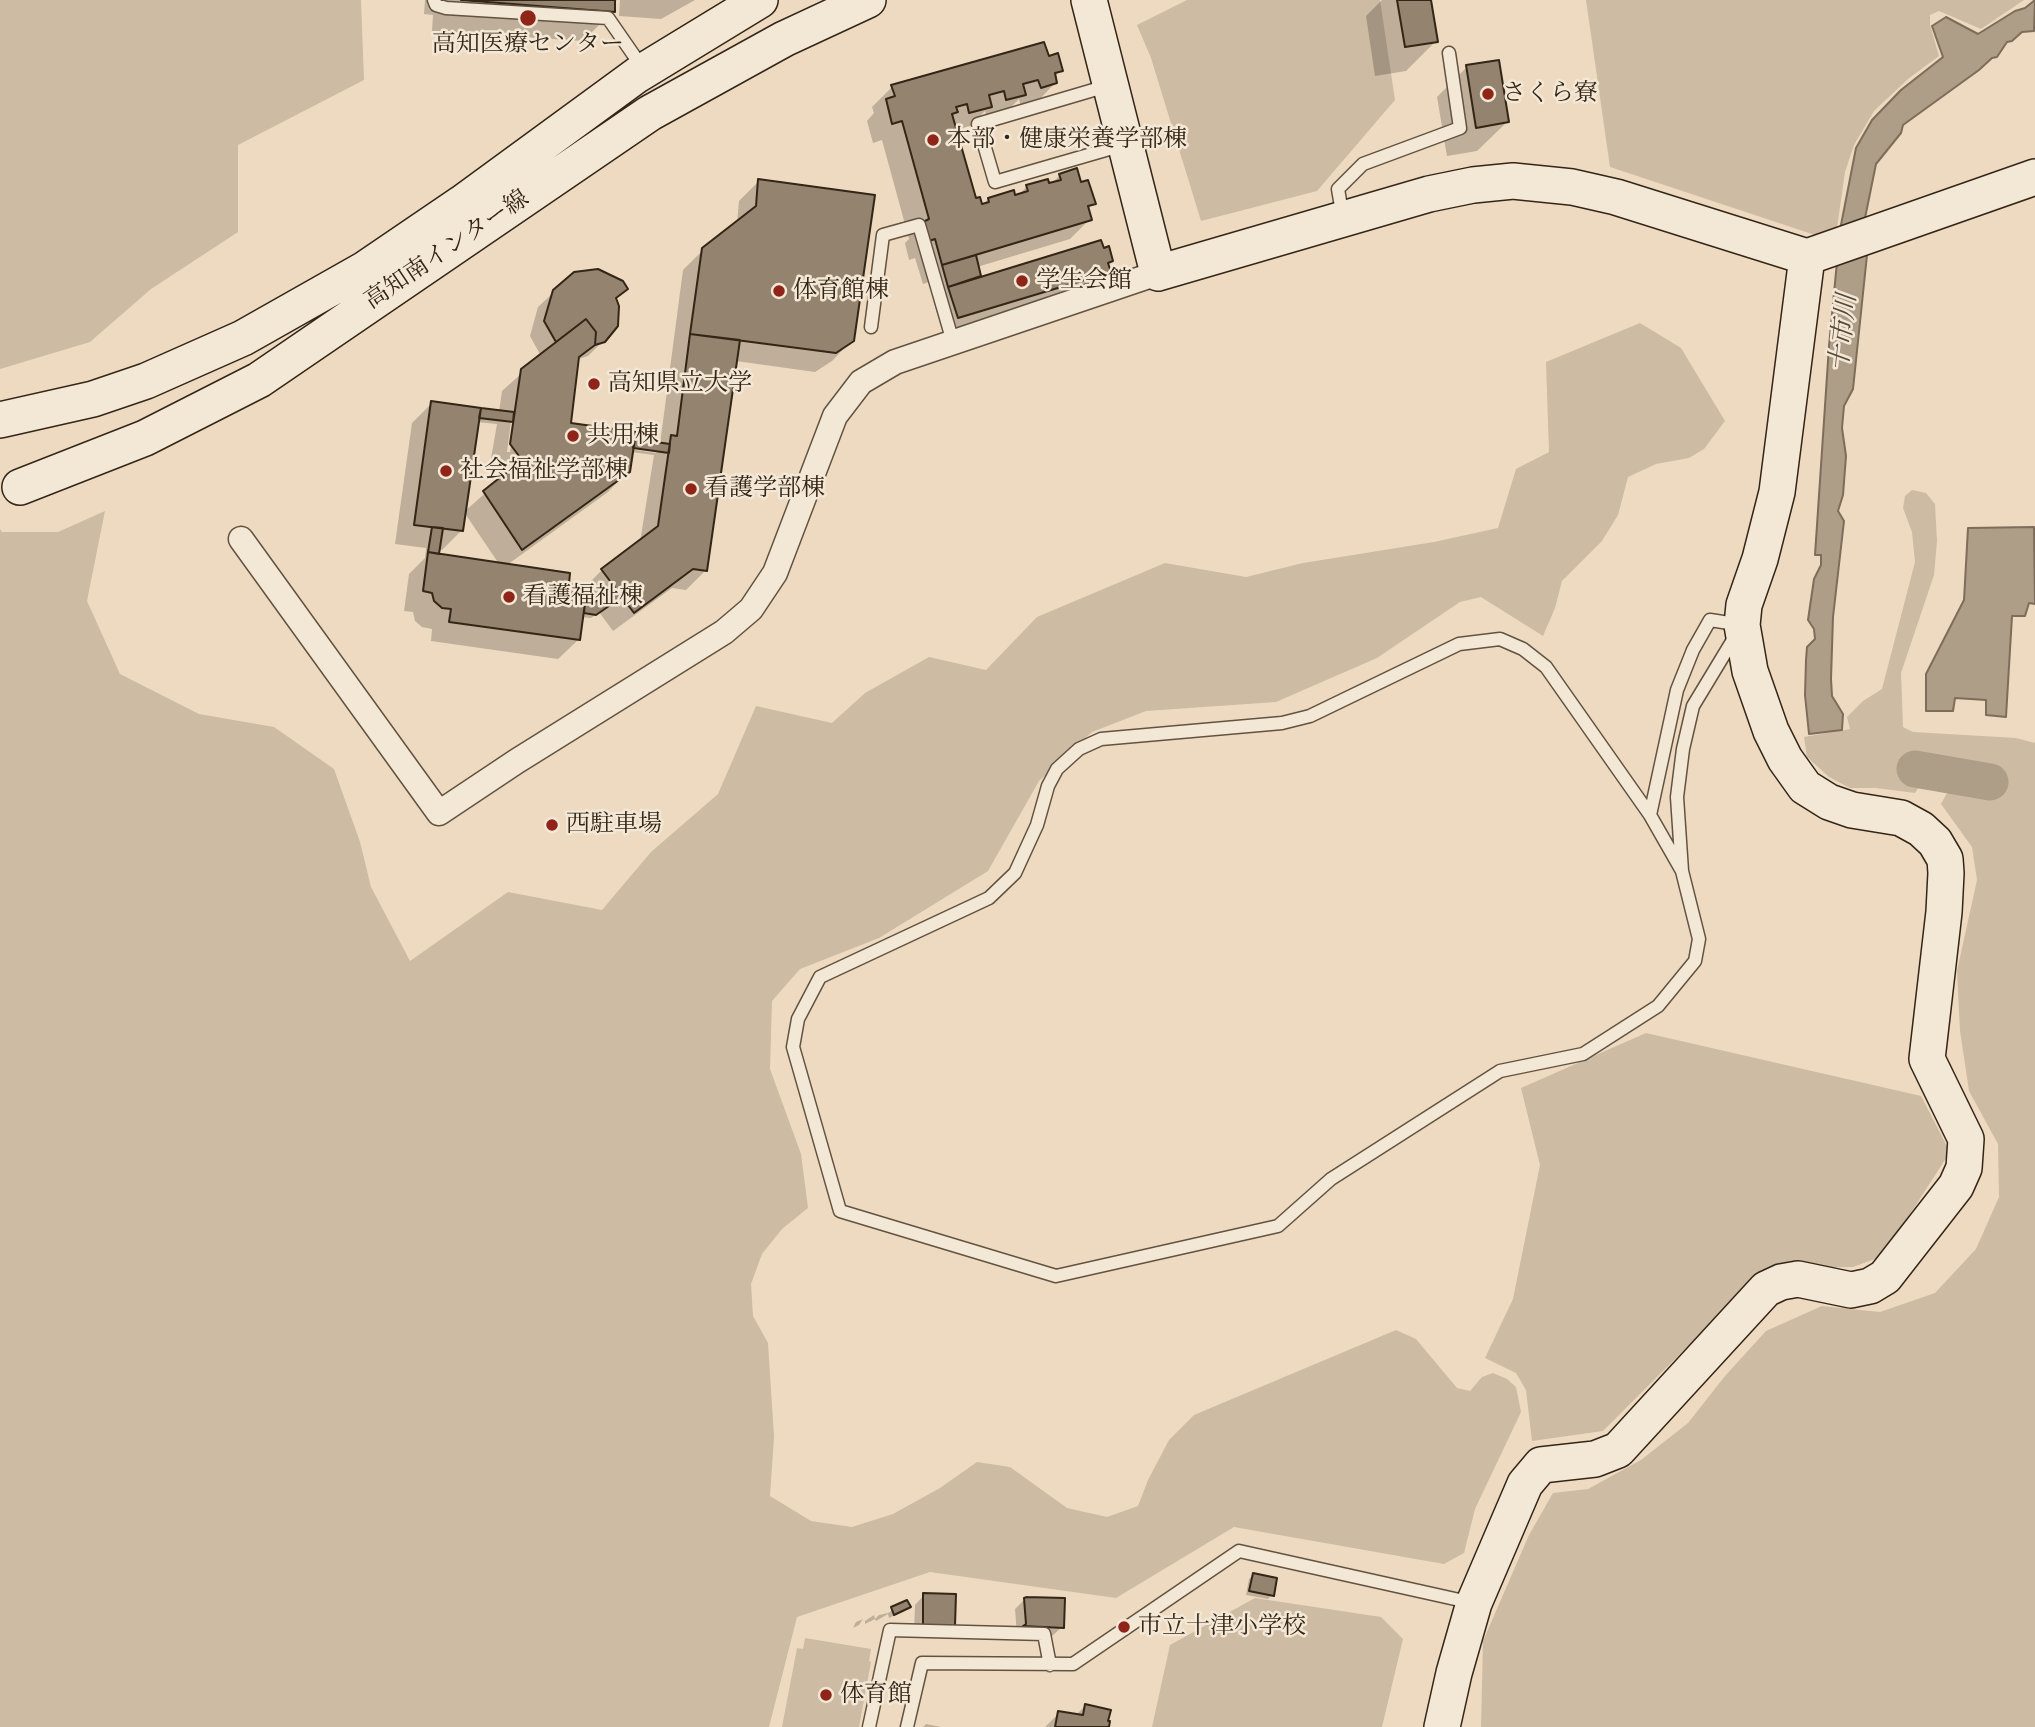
<!DOCTYPE html>
<html>
<head>
<meta charset="utf-8">
<style>
  body { margin:0 }
  canvas { display:block; background:#eddac0 }
</style>
</head>
<body>
<canvas width="2035" height="1727"></canvas>
<script>
const ctx = document.querySelector('canvas').getContext('2d');
ctx.lineJoin = 'round';
function fill(path, color) { ctx.fillStyle = color; ctx.fill(path, 'evenodd'); }
const toPath = rows => new Path2D(rows.map(r => 'M' + r).join(''));
function strokePath(path, color, width, dash) { ctx.strokeStyle = color; ctx.lineWidth = width; ctx.lineCap = dash ? 'butt' : 'round'; ctx.setLineDash(dash || []); ctx.stroke(path); }
function label(font, color, halo, rows, align = 'center') {
  ctx.font = font + ' "Old Standard TT","Noto Serif JP",serif'; ctx.lineWidth = 5; ctx.setLineDash([]); ctx.textBaseline = 'middle'; ctx.strokeStyle = halo; ctx.fillStyle = color; for (const [text, x, y, turn = 0] of rows) {
    ctx.save(); ctx.translate(x, y); ctx.rotate((+turn || 0) * Math.PI / 180); ctx.textAlign = isNaN(turn) ? turn : align; if (halo) ctx.strokeText(text, 0, 0); ctx.fillText(text, 0, 0); ctx.restore();
  }
}
fill(toPath([
  [0,0,361,0,364,80,238,145,238,232,151,289,90,342,0,369],
  [1187,0,1380,0,1395,100,1317,191,1201,221,1151,58,1137,25],
  [1586,0,2024,0,1981,29,1939,11,1930,15,1930,25,1939,56,1908,79,1874,111,1854,145,1845,172,1837,228,1821,237,1610,167],
  [1640,323,1681,348,1725,421,1704,449,1689,458,1656,464,1628,477,1618,515,1602,541,1562,581,1555,608,1543,636,1481,597,1460,602,1377,658,1276,702,1146,711,1092,732,1039,781,988,871,879,938,800,969,772,1001,770,1069,801,1154,808,1208,782,1229,762,1254,751,1284,753,1316,768,1343,774,1437,770,1496,811,1521,852,1527,893,1514,940,1488,977,1462,1010,1467,1067,1508,1107,1517,1138,1506,1148,1480,1169,1440,1194,1415,1396,1330,1416,1339,1457,1388,1470,1391,1482,1377,1493,1373,1507,1379,1516,1387,1521,1412,1475,1509,1464,1553,1444,1564,1234,1527,1116,1598,930,1572,797,1617,769,1727,0,1727,0,529,2,532,58,532,105,511,87,601,120,674,199,714,274,727,334,769,360,842,371,887,410,961,508,892,602,910,651,852,718,794,756,706,832,723,865,693,929,657,986,670,1037,617,1165,563,1246,577,1303,563,1434,542,1498,528,1516,469,1549,452,1546,362],
  [1912,490,1926,493,1935,504,1937,541,1934,575,1901,673,1903,727,1913,732,2016,738,2035,743,2035,1727,1481,1727,1483,1641,1529,1535,1553,1493,1588,1489,1641,1460,1688,1423,1725,1376,1766,1331,1822,1306,1880,1312,1935,1293,1976,1249,1999,1197,1998,1144,1969,1091,1960,1031,1957,971,1977,880,1972,847,1941,804,1954,780,1980,785,1988,777,1918,764,1920,785,1915,793,1876,788,1850,788,1829,777,1807,757,1804,737,1850,729,1847,717,1863,701,1882,689,1915,562,1912,532,1903,508,1905,496],
  [1646,1033,1921,1096,1950,1152,1883,1256,1853,1267,1770,1268,1722,1312,1603,1431,1532,1441,1526,1390,1516,1373,1485,1358,1513,1299,1540,1165,1521,1088],
  [1255,1598,1381,1617,1403,1639,1382,1727,1152,1727,1170,1645],
  [805,1638,871,1649,869,1661,871,1662,859,1727,782,1727,797,1648,803,1649]
]), '#cdbba3');
const water = toPath([
  [2035,0,2034,31,2022,32,2012,41,2007,42,1997,57,1992,58,1979,70,1903,125,1901,133,1876,164,1864,223,1867,255,1853,389,1844,406,1842,428,1846,456,1843,495,1838,511,1844,521,1833,617,1831,679,1832,696,1843,714,1842,730,1809,734,1805,695,1806,660,1807,647,1815,639,1814,629,1808,620,1814,579,1821,565,1821,555,1815,555,1829,346,1840,230,1856,148,1872,120,1901,90,1943,57,1932,26,1946,17,1978,34,2015,11,2025,8,2035,0],
  [2034,527,2035,604,2029,603,2025,616,2012,616,2006,717,1986,715,1986,700,1955,698,1953,711,1926,711,1926,674,1964,600,1968,528,2034,527]
]);
fill(water, '#ae9d87');
strokePath(water, '#7d6d5a', 2);
fill(toPath([
  [425,0,617,0,613,4,613,11,583,41,432,31,433,15,424,14],
  [620,0,695,0,661,19,619,16],
  [1382,0,1429,0,1436,41,1406,71,1375,76,1366,16],
  [1048,58,1061,70,1054,77,1055,83,1036,103,1021,107,1019,99,1004,114,987,119,985,111,970,126,955,130,975,200,981,207,988,199,1018,196,1027,186,1051,184,1060,175,1080,185,1094,203,1087,210,1090,219,1070,239,977,267,980,278,1111,260,1107,265,1109,271,1094,286,943,332,934,303,939,298,935,280,923,284,915,258,909,260,905,243,909,239,882,140,873,143,867,121,874,113,872,107,892,87],
  [1467,67,1507,122,1477,151,1447,156,1437,97],
  [759,181,852,340,832,361,815,372,736,361,706,570,686,590,672,588,613,631,599,612,591,618,581,617,578,640,558,659,431,641,432,629,422,627,415,621,413,612,404,611,409,574,425,558,426,548,395,544,412,423,432,403,499,412,502,391,541,356,530,336,538,307,554,292,626,288,614,300,603,341,588,356,579,359,569,424,633,440,660,444,683,270,704,249,737,223,739,201],
  [515,417,510,452,507,452,511,421],
  [477,422,497,424,490,464,501,479,464,512],
  [629,445,659,450,656,453,629,449],
  [631,452,654,455,640,542,602,570,582,590,594,605,584,604,567,585,507,565,608,492,628,471],
  [464,512,499,564,436,555,438,549,442,550,462,530],
  [1254,1575,1272,1595,1268,1599,1246,1595,1249,1579],
  [924,1595,943,1634,914,1634,915,1605],
  [1025,1599,1062,1627,1052,1636,1017,1635,1015,1609],
  [906,1602,909,1607,904,1611,889,1618,888,1614,876,1621,875,1619,879,1615,888,1613],
  [874,1615,875,1619,865,1624,865,1621],
  [863,1619,859,1625,853,1628,856,1622],
  [1085,1706,1106,1727,1045,1727,1059,1713,1076,1715],
  [926,1724,941,1727,923,1727]
]), '#0003');
strokePath(toPath([
  [1915,769,1990,782]
]), '#ae9d87', 37);
const building = toPath([
  [461,0,615,0,615,12,461,0],
  [1397,0,1431,0,1438,42,1405,47,1397,0],
  [1044,42,1049,56,1058,53,1063,71,1055,73,1057,83,1041,88,1038,80,1023,84,1026,95,1006,100,1004,91,989,95,992,107,969,113,967,104,956,107,958,112,952,114,976,198,980,197,982,204,989,202,988,198,1014,190,1015,195,1028,191,1026,185,1048,179,1049,183,1061,180,1059,174,1077,168,1081,182,1088,180,1096,204,1088,206,1092,220,942,265,935,239,929,241,923,222,929,219,902,121,892,124,886,99,895,96,891,85,1044,42],
  [1499,60,1509,122,1476,128,1466,65,1499,60],
  [758,179,875,195,854,341,836,353,690,334,702,248,756,206,758,179],
  [1101,240,1104,248,1109,246,1113,261,1108,263,1111,272,958,318,948,287,1101,240],
  [976,255,981,276,948,287,942,265,976,255],
  [598,269,623,281,628,289,616,298,619,306,618,326,605,342,595,345,596,332,586,319,556,342,544,321,553,290,574,272,598,269],
  [586,319,596,332,595,345,579,357,571,423,636,432,630,472,522,550,483,491,522,460,510,444,521,369,586,319],
  [690,334,740,340,707,571,693,569,634,613,601,569,658,526,671,435,677,436,690,334],
  [431,401,481,408,463,531,414,525,431,401],
  [481,408,514,412,513,422,479,418,481,408],
  [635,439,670,444,669,453,633,448,635,439],
  [432,527,443,528,439,554,428,552,432,527],
  [428,552,570,573,569,584,578,586,585,603,580,640,449,622,451,609,442,608,434,601,432,593,423,591,428,552],
  [614,587,622,597,596,615,584,613,585,603,594,603,614,587],
  [1253,1573,1277,1578,1274,1596,1249,1591,1253,1573],
  [923,1593,956,1594,955,1626,923,1625,923,1593],
  [1027,1597,1065,1598,1064,1628,1023,1626,1026,1624,1024,1598,1027,1597],
  [907,1600,911,1607,894,1615,891,1607,907,1600],
  [1085,1704,1111,1710,1108,1721,1110,1721,1109,1727,1055,1727,1058,1711,1083,1715,1085,1704]
]);
fill(building, '#94846f');
strokePath(building, '#332617', 2);
const lane = toPath([
  [434,0,436,5,446,8,608,18,644,70],
  [1107,86,978,124,995,182,1123,145],
  [1343,218,1338,189,1363,164,1460,128,1449,53],
  [871,327,883,235,919,225,953,342],
  [1650,815,1677,690,1693,650,1710,620,1742,625,1693,706,1683,749,1677,797,1682,871,1699,939,1695,961,1658,1006,1583,1054,1500,1071,1331,1179,1278,1226,1056,1276,840,1211,793,1047,798,1019,820,977,989,898,1015,873,1037,825,1048,786,1057,769,1079,749,1101,739,1282,723,1310,716,1459,644,1500,639,1523,649,1546,667,1650,815,1682,871],
  [869,1727,890,1630,1044,1634,1050,1665],
  [907,1727,922,1663,1073,1664,1239,1551,1473,1603]
]);
const street = toPath([
  [241,539,439,813,517,761,724,632,751,609,775,573,835,416,861,382,895,362,1158,273]
]);
const secondary = toPath([
  [1089,0,1158,273,1429,194,1473,185,1513,181,1572,187,1616,197,1807,257],
  [0,420,93,399,146,381,243,338,365,269,462,203,637,75,760,0],
  [20,487,145,438,259,380,650,113,784,39,868,0],
  [1442,1727,1454,1673,1474,1603,1525,1484,1541,1465,1595,1459,1618,1450,1766,1289,1781,1282,1798,1279,1851,1290,1870,1286,1885,1277,1956,1186,1964,1168,1966,1139,1927,1059,1944,912,1946,873,1945,859,1935,842,1921,829,1901,818,1852,810,1829,802,1805,787,1785,759,1771,731,1750,671,1742,625,1744,605,1760,559,1777,492,1807,257,2035,177]
]);
strokePath(lane, '#625341', 15);
strokePath(street, '#625341', 27);
strokePath(secondary, '#332617', 38);
strokePath(lane, '#f3e7d6', 12);
strokePath(street, '#f3e7d6', 24);
strokePath(secondary, '#f3e7d6', 35);
for (const [x, y, r, color] of [
  [528,18,9,"#8f2418"],
  [1488,94,7,"#8f2418"],
  [933,140,7,"#8f2418"],
  [1022,281,7,"#8f2418"],
  [779,291,7,"#8f2418"],
  [594,384,7,"#8f2418"],
  [573,436,7,"#8f2418"],
  [446,471,7,"#8f2418"],
  [691,489,7,"#8f2418"],
  [509,597,7,"#8f2418"],
  [552,825,7,"#8f2418"],
  [1124,1627,7,"#8f2418"],
  [826,1695,7,"#8f2418"]
]) { const dot = new Path2D(); dot.arc(x, y, r, 0, 2 * Math.PI); ctx.fillStyle = color; ctx.fill(dot); strokePath(dot, '#f3e7d6', 2.5); }
label('24px', '#332617', '#f3e7d6', [
  ["高知医療センター",528,45,"center"],
  ["さくら寮",1502,94],
  ["本部・健康栄養学部棟",947,140],
  ["学生会館",1036,281],
  ["体育館棟",793,291],
  ["高知県立大学",608,384],
  ["共用棟",587,436],
  ["社会福祉学部棟",460,471],
  ["看護学部棟",705,489],
  ["看護福祉棟",523,597],
  ["西駐車場",566,825],
  ["市立十津小学校",1138,1627],
  ["体育館",840,1695]
], 'left');
label('24px', '#332617', '#f3e7d6', [
  ["高知南インター線",447,250,-34]
]);
label('italic 26px', '#584a39', '#f3e7d6', [
  ["十市川",1844,333,-84]
]);
</script>
</body>
</html>
